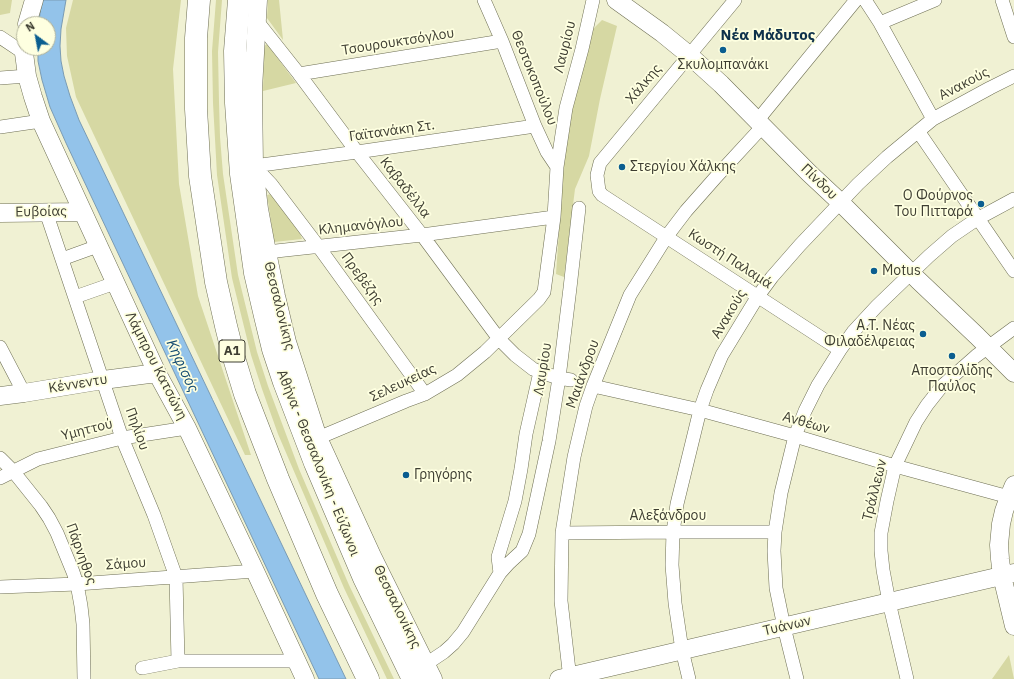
<!DOCTYPE html>
<html>
<head>
<meta charset="utf-8">
<style>
  body { margin:0 }
  #map { position:relative; width:1014px; height:679px; overflow:hidden; background:#f0f1d3; font-family:"IBM Plex Sans",sans-serif }
  canvas { display:block }
  .north { position:absolute; left:16px; top:16px; width:40px; height:40px; box-sizing:border-box; background:#feffe0; border:1px solid #b1b29a; border-radius:50%; rotate:328deg; font-size:11px; font-weight:700; line-height:16px; text-align:center; color:#3e3e32 }
  .north::after { content:''; display:block; margin:auto; width:14px; height:18px; background:#0b5e90; clip-path:polygon(50% 0,100% 100%,50% 72%,0 100%) }
</style>
</head>
<body>
<div id="map">
<canvas width="1014" height="679"></canvas>
<div class="north">N</div>
</div>
<script>
const ctx = document.querySelector('canvas').getContext('2d');
ctx.lineJoin = 'round';
function fill(path, color) { ctx.fillStyle = color; ctx.fill(path, 'evenodd'); }
const toPath = rows => new Path2D(rows.map(r => 'M' + r).join(''));
function strokePath(path, color, width, dash) { ctx.strokeStyle = color; ctx.lineWidth = width; ctx.lineCap = dash ? 'butt' : 'round'; ctx.setLineDash(dash || []); ctx.stroke(path); }
function label(font, color, halo, rows, align = 'center') {
  ctx.font = font + ' "IBM Plex Sans",sans-serif'; ctx.lineWidth = 3.5; ctx.setLineDash([]); ctx.textBaseline = 'middle'; ctx.strokeStyle = halo; ctx.fillStyle = color; for (const [text, x, y, turn = 0] of rows) {
    ctx.save(); ctx.translate(x, y); ctx.rotate((+turn || 0) * Math.PI / 180); ctx.textAlign = isNaN(turn) ? turn : align; if (halo) ctx.strokeText(text, 0, 0); ctx.fillText(text, 0, 0); ctx.restore();
  }
}
fill(toPath([
  [0,0,12,0,10,13,0,15],
  [73,0,181,0,173,69,179,184,198,296,251,455,245,455,76,97,67,56,66,28],
  [216,0,222,0,218,52,219,102,220,137,223,174,238,275,257,352,268,386,299,469,349,585,394,679,387,679,344,588,278,434,262,389,251,355,232,278,217,175,213,103,212,51],
  [268,0,279,0,283,40,267,18],
  [602,20,617,26,600,99,589,156,575,189,564,277,556,274,564,159,573,106,592,30],
  [267,44,296,83,263,91,264,46],
  [271,194,300,233,302,239,274,242,267,195],
  [1009,655,1014,679,992,679]
]), '#d6d8a3');
const water = toPath([
  [42,0,66,0,61,29,60,46,61,61,64,76,70,96,79,120,346,679,319,679,66,143,50,107,42,80,38,61,38,48,48,48,48,24,39,24,40,13,42,0]
]);
fill(water, '#93c3ea');
strokePath(water, '#7a9bb3', 1);
const street = toPath([
  [484,0,502,41,535,126,547,152,557,167],
  [735,0,600,163,597,175,599,191,602,195,840,350],
  [865,0,880,23,933,119],
  [1002,0,1014,37],
  [257,21,299,74,357,152,422,235,499,339,515,355,533,369,540,372,559,378,571,380],
  [880,23,935,0],
  [0,37,24,53],
  [299,74,502,41],
  [0,78,27,76],
  [757,121,856,0],
  [0,127,41,121],
  [918,131,1014,271],
  [254,166,271,184,318,246,425,394],
  [254,166,357,152,535,126],
  [46,212,122,438,154,515,176,577,178,661],
  [267,252,422,235,554,217],
  [62,259,98,246],
  [75,297,115,283],
  [0,347,24,393],
  [593,386,700,410,795,436,895,466,1009,497],
  [318,438,406,401,425,394,457,375,485,352,539,299,544,292,554,217,557,167,566,108,582,49,593,0],
  [0,458,13,471,41,506,49,518,57,533,73,572,77,584,81,606,83,624,84,679],
  [0,478,38,459,122,438,187,428],
  [562,533,673,532,775,532],
  [500,573,498,557,515,501,521,469,526,434,540,372],
  [0,587,77,584,255,571],
  [426,664,444,652,453,644,463,632,500,573,509,563,522,551,529,534,549,441,559,378,570,288,579,208],
  [142,668,178,661,296,661],
  [570,679,561,601,562,533,574,457,586,406,593,386,630,295,667,236,686,211,716,177,763,126],
  [689,679,682,650,675,603,672,565,673,532,677,504,700,410,707,390,722,355,758,296,772,277,800,245,858,184,887,157,933,119,990,88,1014,76],
  [797,679,784,627,776,588,774,551,775,532,781,493,795,436,805,411,818,385,840,350,853,332,877,306,929,256,952,236,977,219,1014,199],
  [907,679,889,602,883,570,881,551,881,533,887,501,895,466,916,422,927,405,942,386,976,356,1014,328]
]);
const secondary = toPath([
  [258,0,253,89,254,166,259,209,267,252,276,296,287,342,318,438,372,556,433,679],
  [616,0,662,33,689,55,721,84,809,173,840,202,918,280,977,336,1014,373],
  [27,24,34,0],
  [24,48,24,53,27,76,33,97,41,121,157,373,187,428,255,571,305,679],
  [0,213,82,212],
  [0,396,24,393,103,380,157,373],
  [1014,485,1009,497,1004,511,1001,524,999,545,1000,559,1002,576,1014,626],
  [559,679,1014,573]
]);
const highway = toPath([
  [199,0,196,38,196,109,200,176,216,282,226,326,234,358,245,394,278,479,327,594,368,679],
  [239,0,235,51,236,103,241,174,255,273,265,316,273,349,284,382,315,463,364,578,413,679]
]);
strokePath(street, '#6e6f54', 14);
strokePath(secondary, '#6e6f54', 19);
strokePath(highway, '#6e6f54', 23);
strokePath(street, '#fff', 13);
strokePath(secondary, '#fff', 18);
strokePath(highway, '#fff', 22);
for (const [x, y, r, color] of [
  [723,50,4,"#0b5e90"],
  [622,167,4,"#0b5e90"],
  [981,204,4,"#0b5e90"],
  [874,271,4,"#0b5e90"],
  [923,334,4,"#0b5e90"],
  [952,356,4,"#0b5e90"],
  [406,475,4,"#0b5e90"]
]) { const dot = new Path2D(); dot.arc(x, y, r, 0, 2 * Math.PI); ctx.fillStyle = color; ctx.fill(dot); strokePath(dot, '#feffe0', 1.5); }
for (const [x, y, w] of [
  [232,351,26]
]) { const box = new Path2D(); box.roundRect(x - w / 2, y - 11, w, 22, 3); ctx.fillStyle = '#feffe0'; ctx.fill(box); strokePath(box, '#3e3e32', 1); }
label('bold 13px', '#3e3e32', null, [
  ["Α1",232,351]
]);
label('14px', '#3e3e32', '#feffe0', [
  ["Τσουρουκτσόγλου",398,42,-9],
  ["Λαυρίου",565,47,-76],
  ["Θεοτοκοπούλου",534,78,68],
  ["Χάλκης",644,84,-50],
  ["Ανακούς",964,84,-28],
  ["Γαϊτανάκη Στ.",392,131,-8],
  ["Πίνδου",819,182,44],
  ["Καβαδέλλα",405,188,52],
  ["Ευβοίας",41,212,-1],
  ["Κλημανόγλου",361,226,-6],
  ["Κωστή Παλαμά",730,259,33],
  ["Πρεβέζης",362,279,54],
  ["Θεσσαλονίκης",279,306,76],
  ["Ανακούς",729,314,-59],
  ["Λάμπρου Κατσώνη",156,366,63],
  ["Λαυρίου",543,369,-81],
  ["Μαιάνδρου",583,374,-70],
  ["Σελευκείας",403,383,-25],
  ["Κέννεντυ",78,384,-9],
  ["Ανθέων",806,423,16],
  ["Πηλίου",137,429,70],
  ["Υμηττού",87,430,-14],
  ["Αθήνα - Θεσσαλονίκη - Εύζωνοι",318,463,68],
  ["Τράλλεων",875,490,-76],
  ["Αλεξάνδρου",668,516],
  ["Πάρνηθος",81,554,70],
  ["Σάμου",126,564,-4],
  ["Θεσσαλονίκης",397,607,64],
  ["Τυάνων",787,626,-13]
]);
label('14px', '#3e3e32', '#feffe0', [
  ["Σκυλομπανάκι",723,65,"center"],
  ["Στεργίου Χάλκης",630,167],
  ["Ο Φούρνος",973,196,"right"],
  ["Του Πιτταρά",973,212,"right"],
  ["Motus",882,271],
  ["Α.Τ. Νέας",915,326,"right"],
  ["Φιλαδέλφειας",915,342,"right"],
  ["Αποστολίδης",952,371,"center"],
  ["Παύλος",952,387,"center"],
  ["Γρηγόρης",414,475]
], 'left');
label('bold 15px', '#0e314a', '#feffe0', [
  ["Νέα Μάδυτος",768,36]
]);
label('italic 15px', '#154c72', '#feffe0', [
  ["Κηφισός",182,366,65]
]);
</script>
</body>
</html>
